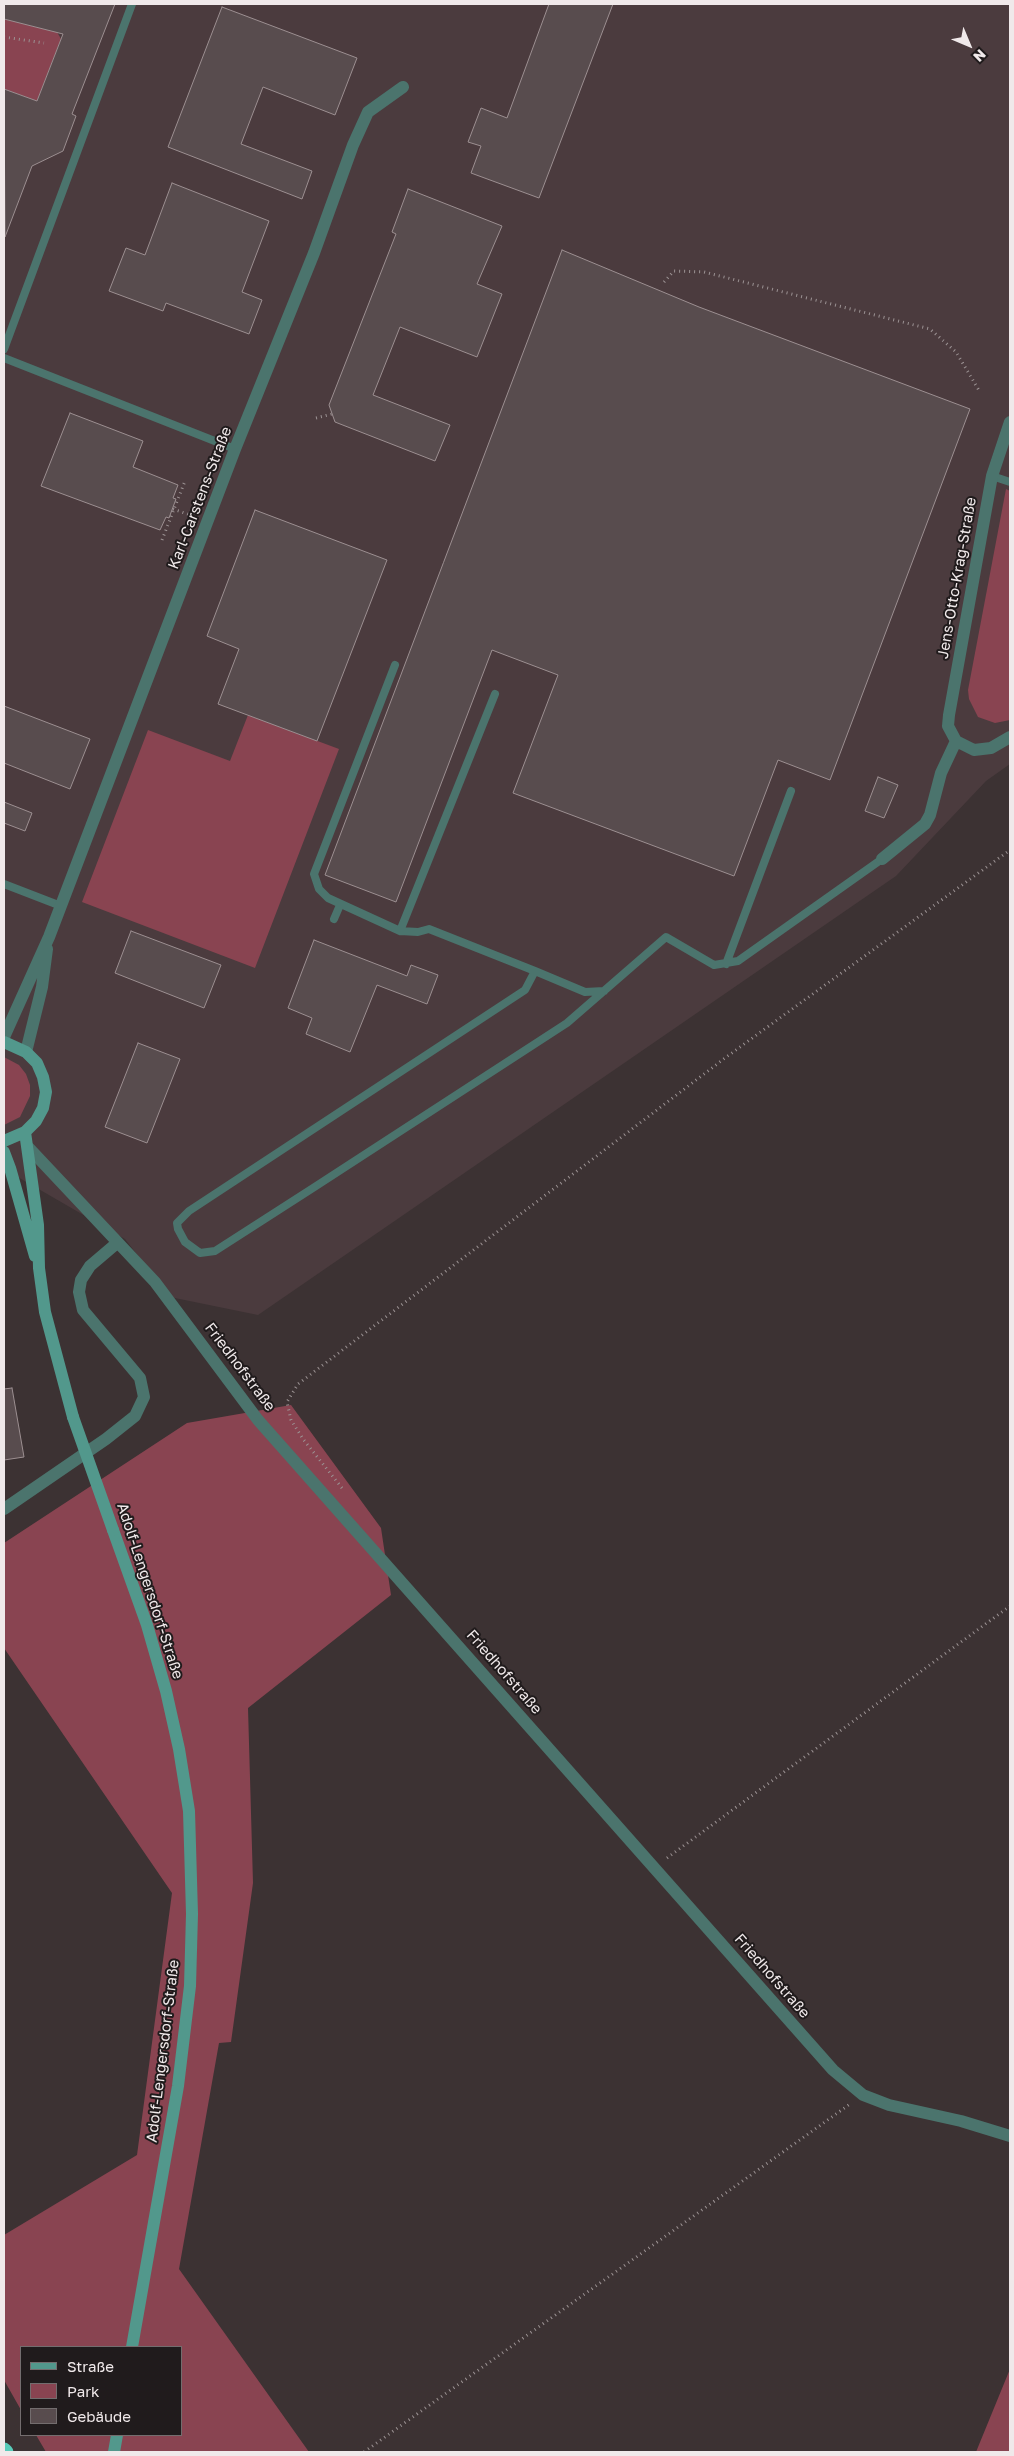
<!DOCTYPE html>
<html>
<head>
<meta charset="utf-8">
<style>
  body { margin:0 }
  #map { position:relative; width:1014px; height:2456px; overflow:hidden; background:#3c3233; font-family:"Golos Text",sans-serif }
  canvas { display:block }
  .frame { position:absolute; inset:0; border:5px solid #f0e9ea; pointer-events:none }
  .legend { position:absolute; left:20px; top:2346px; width:162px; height:90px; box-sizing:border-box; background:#201b1c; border:1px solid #736d6e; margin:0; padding:6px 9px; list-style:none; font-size:15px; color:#f0e9ea }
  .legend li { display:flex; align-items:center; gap:10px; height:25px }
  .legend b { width:25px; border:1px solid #736d6e }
  .north { position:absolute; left:944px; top:20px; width:50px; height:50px; -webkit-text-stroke:4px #201b1c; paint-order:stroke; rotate:135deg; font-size:14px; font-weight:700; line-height:20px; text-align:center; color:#f0e9ea }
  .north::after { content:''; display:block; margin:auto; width:18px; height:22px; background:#f0e9ea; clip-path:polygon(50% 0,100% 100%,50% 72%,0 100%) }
</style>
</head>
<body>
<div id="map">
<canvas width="1014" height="2456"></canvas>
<div class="frame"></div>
<ul class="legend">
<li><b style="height:6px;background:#52988c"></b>Straße</li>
<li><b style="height:14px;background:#894451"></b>Park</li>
<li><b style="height:14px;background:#584c4e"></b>Gebäude</li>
</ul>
<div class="north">N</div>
</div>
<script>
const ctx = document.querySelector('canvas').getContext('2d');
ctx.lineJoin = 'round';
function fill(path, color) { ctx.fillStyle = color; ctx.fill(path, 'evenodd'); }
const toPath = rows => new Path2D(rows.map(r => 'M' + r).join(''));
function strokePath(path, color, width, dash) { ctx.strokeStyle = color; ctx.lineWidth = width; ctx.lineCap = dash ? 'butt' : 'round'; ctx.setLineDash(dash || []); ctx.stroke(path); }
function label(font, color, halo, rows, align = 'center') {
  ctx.font = font + ' "Golos Text",sans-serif'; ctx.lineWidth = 4; ctx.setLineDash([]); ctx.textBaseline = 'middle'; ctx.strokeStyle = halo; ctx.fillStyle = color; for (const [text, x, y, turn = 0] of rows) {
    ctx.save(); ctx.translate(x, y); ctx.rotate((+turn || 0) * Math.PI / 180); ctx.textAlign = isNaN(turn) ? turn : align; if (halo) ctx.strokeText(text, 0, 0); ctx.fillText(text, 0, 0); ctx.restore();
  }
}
fill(toPath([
  [4,4,1010,4,1010,764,986,781,896,876,258,1315,170,1297,125,1239,4,1169]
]), '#4b3b3e');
fill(toPath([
  [4,19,57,32,61,39,37,101,4,89],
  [1006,489,1010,491,1010,720,995,723,978,717,969,699,968,690],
  [248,715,339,749,255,968,82,902,148,730,230,761],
  [4,1057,19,1065,26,1074,30,1085,30,1096,20,1117,4,1125],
  [291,1405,381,1528,391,1595,248,1708,253,1883,231,2042,219,2043,179,2269,309,2452,46,2452,36,2435,181,2435,181,2347,21,2347,21,2410,4,2380,4,2235,137,2155,172,1893,4,1648,4,1543,187,1423],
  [1010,2369,1010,2452,976,2452]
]), '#894451');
const building = toPath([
  [4,4,115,4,72,114,76,116,63,151,32,166,5,237,4,89,37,101,63,34,4,19,4,4],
  [549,4,613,4,539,198,471,173,481,146,468,142,481,108,507,118,549,4],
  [222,7,357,58,335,115,263,87,241,144,312,171,302,199,168,147,222,7],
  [172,183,269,221,242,292,262,300,249,334,166,303,163,311,109,291,126,248,145,255,172,183],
  [408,189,502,226,477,284,502,294,477,357,400,327,373,395,450,425,435,461,335,422,329,405,396,234,392,232,408,189],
  [562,250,699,307,970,409,830,780,778,760,734,876,513,793,558,675,492,650,396,902,325,875,562,250],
  [70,413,143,441,133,467,178,485,173,498,176,499,169,518,166,517,160,530,41,486,70,413],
  [255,510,387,560,317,741,218,704,239,649,207,636,255,510],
  [4,706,90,739,70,789,4,763,4,706],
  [878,777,898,785,884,818,865,811,878,777],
  [4,802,32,813,25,831,4,823,4,802],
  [131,931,221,965,204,1008,115,973,131,931],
  [314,940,407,976,411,965,438,975,427,1004,377,985,350,1052,306,1034,312,1018,288,1008,314,940],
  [138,1043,180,1059,147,1143,105,1127,138,1043],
  [12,1388,24,1457,4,1460,4,1389,12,1388]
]);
fill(building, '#584c4e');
strokePath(building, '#9c8f91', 1);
strokePath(toPath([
  [4,37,44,43],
  [664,282,674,271,704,272,930,329,956,352,980,392],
  [316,418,332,414],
  [173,509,193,516],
  [162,540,185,481],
  [342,1488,303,1439,291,1420,287,1402,298,1384,725,1058,1010,850],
  [667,1858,1010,1606],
  [364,2452,850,2104]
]), '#9c9394', 3, [1, 4]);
strokePath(toPath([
  [4,349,132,4],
  [4,358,235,449],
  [992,476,1010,482],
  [395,665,314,874,319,889,328,898,400,931],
  [495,694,400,931,418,932,429,929,535,971],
  [4,884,61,906],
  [334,919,340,905],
  [726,964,791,791],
  [604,991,585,992,535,971,525,990,189,1211,177,1223,178,1229,185,1242,200,1253,215,1251,313,1188,567,1023,666,937,714,965,738,961,882,859]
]), '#4b746d', 8);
strokePath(toPath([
  [956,741,948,726,949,715,992,476,1010,422],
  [882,859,925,824,930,815,941,773,956,741,974,750,991,748,1010,737],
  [4,1037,49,937,235,449,314,253,353,145,368,112,403,87],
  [26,1052,42,987,47,949],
  [29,1148,155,1282,258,1420,833,2070,863,2095,889,2105,961,2121,1010,2136],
  [4,1509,106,1439,135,1416,144,1397,140,1378,83,1310,79,1292,81,1280,90,1266,117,1243]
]), '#4b746d', 12);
strokePath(toPath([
  [4,1042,26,1052,37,1063,43,1077,46,1092,43,1108,36,1121,25,1132,4,1141],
  [25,1132,38,1225,39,1268,45,1312,73,1417],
  [4,1152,10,1168,35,1256],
  [113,1530,147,1625,166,1691,179,1749,189,1811,192,1914,190,1986,178,2086,132,2347],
  [114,2452,117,2435]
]), '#52988c', 12);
strokePath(toPath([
  [4,2450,6,2452]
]), '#58cbb9', 15);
strokePath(toPath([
  [73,1417,113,1530]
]), '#52988c', 12);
label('15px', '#f0e9ea', '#201b1c', [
  ["Karl-Carstens-Straße",200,498,-69],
  ["Jens-Otto-Krag-Straße",957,578,-80],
  ["Friedhofstraße",240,1367,53],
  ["Adolf-Lengersdorf-Straße",150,1591,72],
  ["Friedhofstraße",504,1672,49],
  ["Friedhofstraße",772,1976,49],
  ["Adolf-Lengersdorf-Straße",163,2051,-83]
]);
</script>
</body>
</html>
